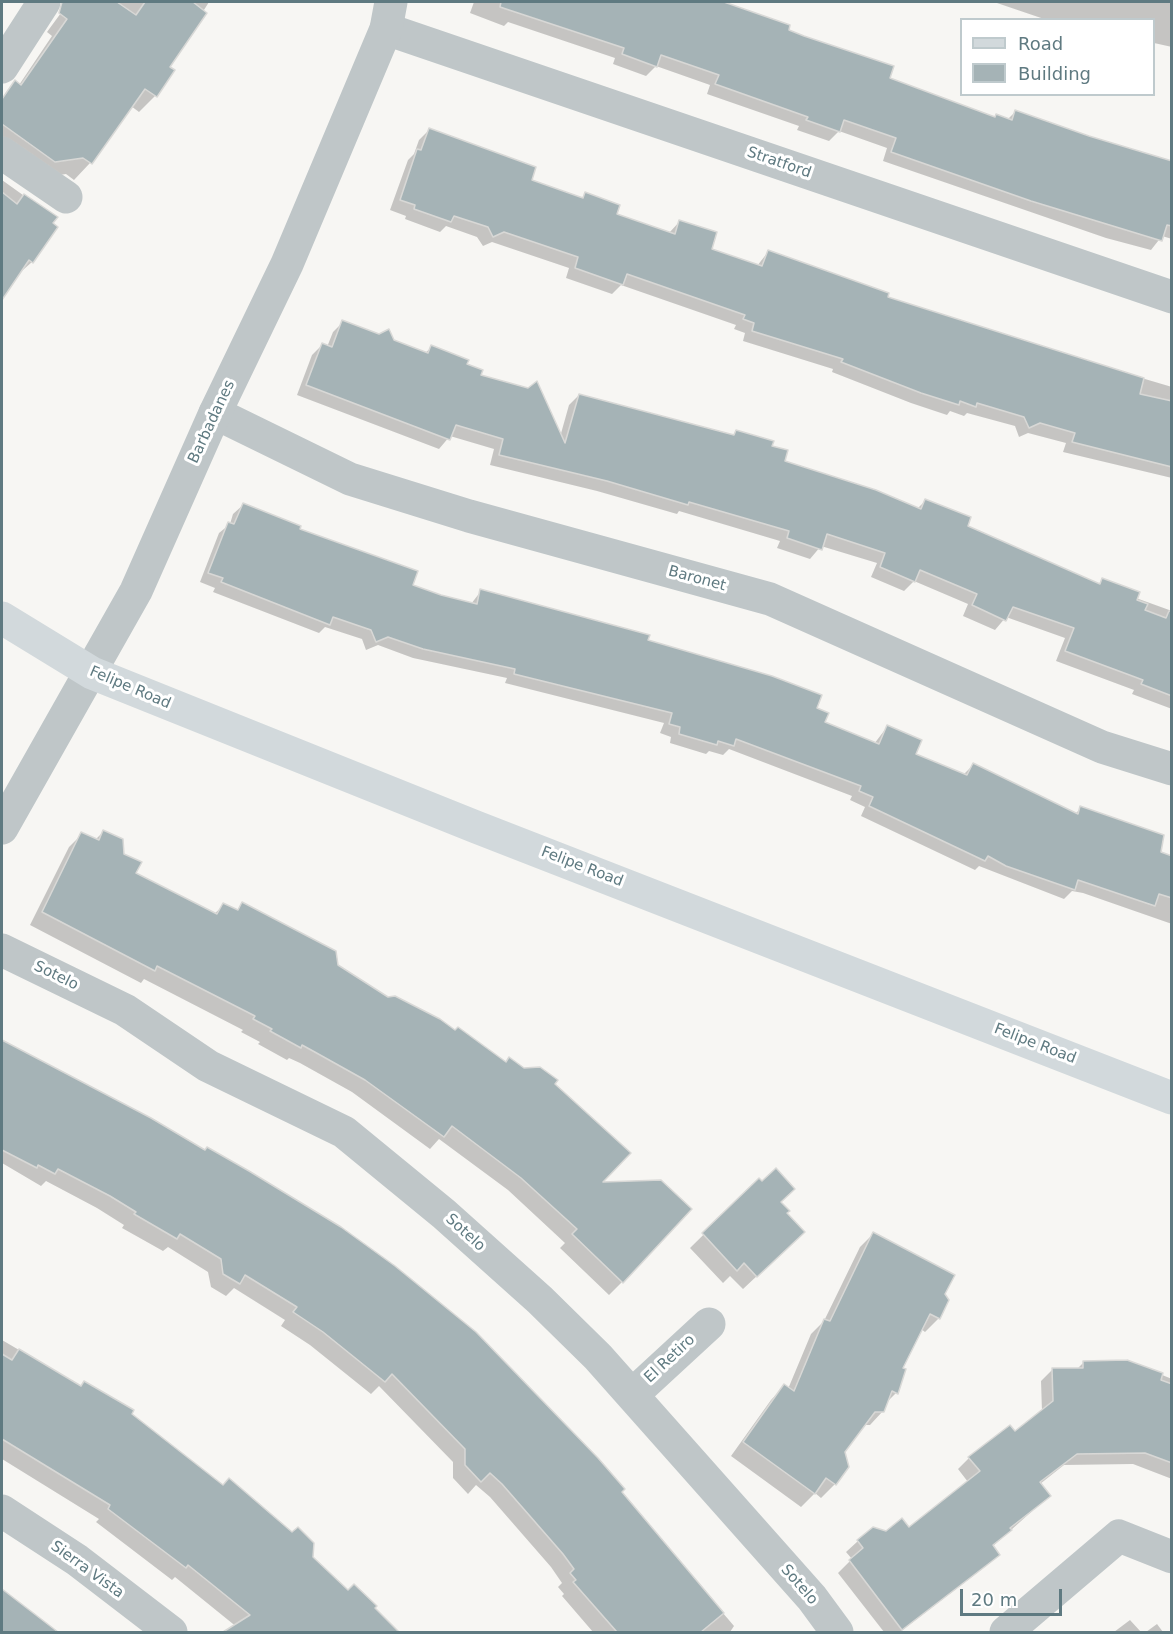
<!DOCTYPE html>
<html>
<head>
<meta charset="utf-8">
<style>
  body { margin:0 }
  #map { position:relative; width:1173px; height:1634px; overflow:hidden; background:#f7f6f3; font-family:"DejaVu Sans",sans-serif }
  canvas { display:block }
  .frame { position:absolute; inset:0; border:3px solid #5f7a81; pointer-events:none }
  .legend { position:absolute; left:960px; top:18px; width:195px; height:78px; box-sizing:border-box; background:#fff; border:2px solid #bfcacd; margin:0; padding:8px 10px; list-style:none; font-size:18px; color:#5f7a81 }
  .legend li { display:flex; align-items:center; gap:12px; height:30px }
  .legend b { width:30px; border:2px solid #bfcacd }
  .scale { position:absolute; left:960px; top:1589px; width:102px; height:27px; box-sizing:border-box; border:3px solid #5f7a81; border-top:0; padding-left:8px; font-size:18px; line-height:21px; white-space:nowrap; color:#5f7a81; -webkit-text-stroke:4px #fff; paint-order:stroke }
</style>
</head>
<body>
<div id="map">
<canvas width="1173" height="1634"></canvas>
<div class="frame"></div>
<ul class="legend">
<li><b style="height:8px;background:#d2d9dc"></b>Road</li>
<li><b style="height:16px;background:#a5b3b6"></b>Building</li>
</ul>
<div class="scale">20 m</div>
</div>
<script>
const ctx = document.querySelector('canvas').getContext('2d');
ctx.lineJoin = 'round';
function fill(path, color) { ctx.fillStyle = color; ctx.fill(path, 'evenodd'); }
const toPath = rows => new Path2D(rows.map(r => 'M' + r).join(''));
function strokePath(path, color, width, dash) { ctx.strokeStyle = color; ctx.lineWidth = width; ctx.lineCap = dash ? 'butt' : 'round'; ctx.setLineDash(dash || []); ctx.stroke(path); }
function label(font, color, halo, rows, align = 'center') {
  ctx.font = font + ' "DejaVu Sans",sans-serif'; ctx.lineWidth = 6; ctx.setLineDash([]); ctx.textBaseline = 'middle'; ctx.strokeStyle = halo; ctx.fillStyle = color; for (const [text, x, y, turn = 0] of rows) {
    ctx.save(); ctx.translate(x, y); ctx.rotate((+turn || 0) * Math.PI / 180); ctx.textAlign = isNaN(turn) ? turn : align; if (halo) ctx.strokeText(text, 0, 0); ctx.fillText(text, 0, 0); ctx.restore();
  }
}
fill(toPath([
  [69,2,209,2,168,67,155,96,139,112,131,106,90,163,74,180,66,174,33,179,2,159,2,102,19,85,52,36,47,32],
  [474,2,712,2,787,30,888,78,995,118,1007,120,1015,112,1089,138,1172,163,1172,239,1162,236,1151,250,1106,238,883,161,887,148,839,131,829,141,797,130,799,126,707,94,710,85,656,66,646,76,613,64,615,58,508,22,504,26,470,13],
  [994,2,1172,2,1172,47,1154,43,1154,20,1047,20],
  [429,130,530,181,580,199,586,194,615,215,669,233,680,221,710,250,757,266,768,252,886,298,993,334,1172,387,1172,478,1063,452,1066,443,1028,433,1019,437,1015,426,967,413,964,416,950,411,947,415,911,403,832,372,833,369,743,341,745,333,734,329,736,325,621,285,612,294,566,278,569,268,492,242,483,246,477,237,446,226,440,232,405,219,406,216,390,210,408,160,414,154,419,140],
  [2,180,55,218,32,262,15,277,2,297],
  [343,322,425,353,432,347,465,365,560,437,569,405,579,395,731,436,736,432,770,447,783,462,917,509,925,501,966,526,1097,585,1103,580,1136,598,1172,611,1172,709,1132,694,1134,690,1056,661,1065,638,1006,617,995,630,963,616,968,604,914,581,904,591,871,577,877,563,821,546,810,559,777,548,780,541,679,511,677,514,597,491,490,465,494,449,450,436,439,449,297,395,312,355,322,345,327,347,333,332],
  [243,505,411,586,441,597,471,604,481,591,646,641,815,709,823,723,874,744,887,727,914,755,963,775,973,765,1075,814,1081,808,1160,853,1172,857,1172,924,1083,893,1072,891,1064,899,979,866,975,870,861,816,865,807,850,800,852,796,729,749,723,755,709,751,706,754,670,743,671,737,660,733,664,723,505,683,507,678,413,658,378,645,366,650,362,639,325,627,319,633,213,592,215,588,200,582,219,533,230,524,233,514],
  [104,831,134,873,214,914,224,905,236,911,243,904,388,999,506,1063,553,1085,599,1183,622,1282,609,1295,560,1248,565,1243,508,1190,439,1139,430,1149,352,1092,300,1063,289,1058,287,1060,258,1044,260,1042,241,1032,243,1030,144,979,141,983,30,925,69,847,82,834,95,840],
  [2,1042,150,1119,620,1492,734,1626,730,1632,593,1632,562,1596,564,1594,558,1587,562,1583,551,1567,490,1497,476,1485,468,1494,453,1478,453,1462,379,1386,371,1394,310,1345,281,1326,285,1320,234,1288,226,1296,211,1287,208,1272,168,1247,163,1251,122,1228,124,1225,97,1208,46,1181,41,1186,2,1163],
  [759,1180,785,1213,790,1245,743,1289,730,1276,723,1283,690,1248],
  [873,1234,944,1294,939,1318,925,1332,921,1329,901,1369,896,1393,886,1403,883,1411,870,1425,864,1425,843,1452,847,1467,835,1484,821,1498,815,1493,801,1507,731,1456,771,1400,784,1386,788,1389,811,1334,824,1321,860,1247],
  [2,1340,130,1415,311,1558,348,1592,373,1608,389,1632,238,1632,236,1630,238,1628,175,1577,172,1580,96,1522,99,1519,2,1459],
  [1128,1361,1172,1379,1172,1479,1133,1464,1064,1465,1040,1484,1049,1496,992,1547,998,1555,986,1566,900,1632,884,1632,838,1573,852,1559,846,1552,858,1541,909,1529,968,1482,958,1469,969,1458,1014,1433,1042,1412,1041,1381,1053,1369,1077,1369,1084,1362],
  [2,1591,56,1632,2,1632],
  [1130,1620,1141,1632,1114,1632],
  [1157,1624,1163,1632,1146,1632]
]), '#0003');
const building = toPath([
  [62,2,117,2,136,15,145,2,193,2,207,13,170,67,175,70,157,97,145,89,92,164,83,158,55,162,2,124,2,99,15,80,21,85,67,19,59,13,62,2],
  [501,2,724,2,790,25,789,30,804,36,894,66,890,78,995,117,996,114,1012,120,1015,110,1089,136,1172,161,1172,226,1167,225,1162,241,1031,201,891,152,896,138,844,120,840,132,806,120,808,117,715,84,719,75,661,55,657,67,622,54,624,48,500,7,501,2],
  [429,128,536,167,532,180,583,198,585,192,620,205,617,214,675,234,679,220,717,232,712,249,762,266,768,250,889,293,888,297,1144,378,1140,394,1172,401,1172,467,1072,442,1075,433,1040,423,1029,428,1024,417,977,403,976,407,960,401,959,405,921,393,841,362,843,359,752,331,754,323,743,319,745,315,627,274,623,285,575,268,578,257,504,232,493,237,488,227,454,216,451,222,414,209,415,205,400,200,417,149,421,150,429,128],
  [2,192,17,204,24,194,58,217,53,223,58,227,33,263,29,260,2,300,2,192],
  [342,320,379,334,389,329,394,340,428,353,431,345,469,360,467,364,483,370,481,375,528,388,537,381,565,443,579,394,734,435,736,430,774,441,772,446,788,450,785,461,876,490,921,509,925,499,971,517,968,526,1100,584,1102,578,1140,592,1137,600,1148,604,1145,610,1166,618,1169,611,1172,611,1172,696,1141,684,1143,680,1065,651,1074,628,1013,607,1006,621,972,605,977,594,920,570,915,582,880,567,885,553,827,534,822,550,787,538,789,531,689,502,688,505,607,481,499,455,503,439,456,425,450,440,306,385,322,343,332,347,342,320],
  [243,503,301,526,300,529,418,571,413,585,441,595,477,604,480,589,650,635,648,640,772,676,822,695,817,708,829,713,825,722,879,744,887,725,922,740,916,754,967,775,973,763,1078,814,1080,806,1164,835,1161,852,1172,856,1172,898,1159,894,1155,906,1078,880,1075,890,1006,866,988,856,985,861,869,806,873,797,859,791,861,786,736,739,734,746,718,741,717,745,679,734,680,727,669,724,672,713,514,674,515,669,423,649,388,637,376,642,371,630,333,617,330,625,221,582,223,578,208,573,228,522,234,524,243,503],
  [103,830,123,839,124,854,142,862,136,873,217,914,223,903,238,910,242,902,336,951,338,965,388,997,395,996,440,1019,455,1030,458,1027,506,1062,509,1057,524,1068,540,1067,558,1080,555,1084,631,1153,603,1182,661,1180,692,1209,623,1283,572,1234,577,1229,521,1178,452,1126,444,1137,365,1080,313,1051,302,1045,301,1048,270,1031,272,1029,253,1019,255,1016,157,966,155,971,42,912,81,832,99,840,103,830],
  [2,1040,151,1118,205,1150,207,1147,249,1171,341,1227,395,1266,476,1332,598,1458,625,1489,622,1492,724,1613,701,1632,617,1632,573,1582,576,1580,570,1573,574,1569,563,1554,502,1484,490,1473,481,1482,465,1465,465,1449,392,1374,385,1382,323,1332,293,1312,297,1307,245,1275,240,1284,223,1274,221,1259,180,1234,177,1239,134,1214,136,1212,110,1196,58,1169,55,1174,38,1165,37,1168,2,1150,2,1040],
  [776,1168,795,1189,781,1202,790,1211,787,1213,805,1232,757,1277,744,1263,737,1271,702,1233,759,1178,762,1181,776,1168],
  [873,1232,955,1275,945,1294,949,1300,940,1319,930,1314,903,1368,906,1369,898,1394,892,1391,884,1412,875,1412,845,1452,849,1467,836,1485,826,1478,815,1494,743,1442,784,1384,794,1391,824,1319,830,1321,873,1232],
  [19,1349,81,1386,84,1381,134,1410,132,1414,223,1485,229,1478,292,1532,298,1527,314,1543,313,1557,348,1590,354,1584,377,1606,375,1608,399,1632,223,1632,250,1615,188,1565,186,1568,108,1509,110,1505,2,1439,2,1354,12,1360,19,1349],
  [1127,1360,1163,1373,1161,1380,1172,1384,1172,1463,1145,1453,1077,1454,1040,1482,1051,1496,1010,1528,1012,1530,993,1545,1000,1555,902,1630,849,1560,863,1548,857,1540,873,1527,886,1531,902,1518,909,1527,980,1471,968,1457,1010,1425,1015,1431,1053,1401,1052,1368,1083,1368,1083,1361,1127,1360],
  [2,1589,58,1632,2,1632,2,1589]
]);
fill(building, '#a5b3b6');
strokePath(building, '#d8d8d6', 1.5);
strokePath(toPath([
  [386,29,1172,297],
  [2,67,44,2],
  [2,153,66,197],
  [215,413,350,479,469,516,770,599,1102,747,1172,769],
  [2,950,125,1010,208,1066,344,1132,444,1214,540,1300,598,1357,812,1598,837,1632],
  [632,1395,709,1324],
  [2,1511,77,1560,171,1632],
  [1006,1632,1119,1536,1172,1557]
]), '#bfc6c8', 33);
strokePath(toPath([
  [2,828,136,591,215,413,287,264,386,29,391,2]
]), '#bfc6c8', 33);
strokePath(toPath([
  [2,618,92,673,476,827,1172,1098]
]), '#d2d9dc', 33);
label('15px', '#5f7a81', '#fff', [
  ["Stratford",779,163,19],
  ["Barbadanes",212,422,-65],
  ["Baronet",697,579,15],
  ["Felipe Road",130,688,23],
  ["Felipe Road",582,867,21],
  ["Sotelo",56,976,26],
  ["Felipe Road",1035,1044,21],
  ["Sotelo",465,1233,42],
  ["El Retiro",670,1359,-43],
  ["Sierra Vista",87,1570,36],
  ["Sotelo",799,1585,49]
]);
</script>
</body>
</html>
